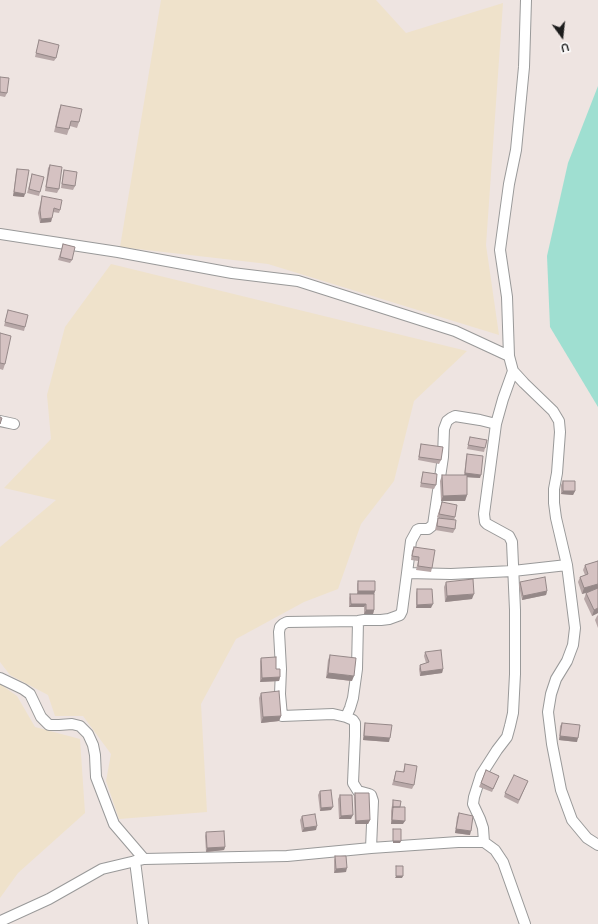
<!DOCTYPE html>
<html>
<head>
<meta charset="utf-8">
<style>
  body { margin:0 }
  #map { position:relative; width:598px; height:924px; overflow:hidden; background:#eee4e1; font-family:Lato,sans-serif }
  canvas { display:block }
  .north { position:absolute; left:542px; top:16px; width:40px; height:40px; -webkit-text-stroke:3px #fff; paint-order:stroke; rotate:165deg; font-size:11px; font-weight:700; line-height:16px; text-align:center; color:#1c1c1c }
  .north::after { content:''; display:block; margin:auto; width:14px; height:18px; background:#1c1c1c; clip-path:polygon(50% 0,100% 100%,50% 72%,0 100%) }
</style>
</head>
<body>
<div id="map">
<canvas width="598" height="924"></canvas>
<div class="north">U</div>
</div>
<script>
const ctx = document.querySelector('canvas').getContext('2d');
ctx.lineJoin = 'round';
function fill(path, color) { ctx.fillStyle = color; ctx.fill(path, 'evenodd'); }
const toPath = rows => new Path2D(rows.map(r => 'M' + r).join(''));
function strokePath(path, color, width, dash) { ctx.strokeStyle = color; ctx.lineWidth = width; ctx.lineCap = dash ? 'butt' : 'round'; ctx.setLineDash(dash || []); ctx.stroke(path); }
fill(toPath([
  [161,0,376,0,406,33,503,3,486,245,499,335,268,264,120,247],
  [111,264,467,351,414,401,394,481,361,524,338,589,304,602,236,639,201,704,207,812,119,819,106,781,111,754,83,716,55,716,48,695,10,675,0,662,0,547,56,500,4,488,51,439,47,395,65,327],
  [0,684,17,696,35,727,80,739,85,813,18,873,0,898]
]), '#efe2cb');
fill(toPath([
  [598,86,598,407,550,327,547,256,568,163]
]), '#9fdfd1');
const minor = toPath([
  [526,0,524,67,516,150,509,184,500,250,507,297,509,356,513,371,524,383,553,411,559,421,560,432,557,473,554,489,554,503,556,518,567,565,575,628,573,645,567,661,556,679,551,694,548,712,552,744,561,790,572,820,587,838,598,845],
  [0,234,118,252,232,273,298,281,455,331,509,356],
  [0,421,14,424],
  [407,573,451,574,513,571,567,565],
  [0,678,23,689,30,694,41,717,49,725,59,725,72,724,80,726,88,734,93,745,95,755,96,777,114,824,144,859],
  [346,717,350,708,353,698,357,669,358,621],
  [484,842,483,828,480,819,473,804,474,797,481,775,497,750,507,737,510,726,513,713,515,674,515,610,512,542,509,536,487,524,485,522,484,514,496,424,503,399,513,371],
  [371,848,373,801,371,795,369,794,358,791,353,783,355,736,355,723,353,720,346,717,333,714,282,716,280,694,281,669,279,632,280,627,283,624,287,622,358,621,364,620,381,620,389,619,400,615,402,611,407,573,411,541,417,530,419,529,428,529,433,525,443,457,444,429,447,421,451,418,455,416,480,420,496,424],
  [135,861,143,924],
  [3,920,49,899,102,869,144,859,287,856,371,848,458,842,484,842,495,850,503,862,525,924]
]);
strokePath(minor, '#999', 12);
strokePath(minor, '#fff', 10);
fill(toPath([
  [39,40,56,58,54,61,35,57],
  [0,77,7,93,5,97,0,96],
  [61,105,79,122,77,128,70,126,67,135,54,132,59,110],
  [50,165,59,189,57,193,45,191,48,168],
  [17,169,24,197,13,196,16,172],
  [64,170,75,186,73,190,61,188,63,174],
  [32,174,40,192,39,196,27,193],
  [42,196,60,210,59,213,53,212,51,222,40,223,38,213],
  [63,244,72,260,70,263,58,260],
  [8,310,25,327,24,331,4,326],
  [0,333,5,364,3,370,0,369],
  [470,437,485,448,484,452,467,449],
  [421,444,441,460,439,464,418,460,420,448],
  [467,454,480,478,467,477,467,495,465,501,441,501,440,481,442,475,464,475,466,458],
  [423,472,436,485,434,489,420,487,422,476],
  [563,481,575,491,573,495,561,494,561,485],
  [442,502,455,517,454,520,455,529,453,533,435,530,437,521,438,518,441,518,437,517],
  [414,547,432,568,431,572,416,570,418,561,411,560,412,551],
  [598,561,598,613,592,616,584,599,586,593,592,591,582,594,578,582,580,577,585,575,583,570,585,565],
  [358,581,374,594,374,610,373,614,364,614,364,607,349,607,349,598,350,594,357,594,357,584],
  [446,582,472,599,445,602,444,587],
  [520,582,547,591,546,595,522,600,519,586],
  [417,589,431,608,416,608,416,593],
  [598,615,598,628,595,620,597,616],
  [425,652,443,669,442,673,420,676,419,669,420,665,426,663,424,656],
  [330,655,352,681,326,678,328,660],
  [261,658,276,669,280,677,279,681,260,682,260,661],
  [261,693,281,716,279,721,261,723,259,698],
  [365,723,389,742,363,740,364,726],
  [562,723,577,742,559,740,560,726],
  [405,764,414,785,412,789,392,785,396,771,403,772],
  [486,770,499,776,492,792,479,787],
  [528,781,518,804,504,797,505,793],
  [320,791,331,810,320,811,318,795],
  [355,793,370,820,368,824,355,824,354,797],
  [340,795,351,819,339,819,338,799],
  [393,800,400,807,403,824,391,824,391,811],
  [459,813,470,835,455,833,457,817],
  [302,816,316,830,302,832,300,820],
  [206,832,225,847,224,850,206,852,205,836],
  [335,856,346,872,334,873,334,860]
]), '#b7a7a7');
fill(toPath([
  [14,192,25,194,24,197,13,196],
  [52,218,51,222,40,223,41,219],
  [465,473,481,475,480,478,464,477],
  [563,491,575,491,573,495,561,494],
  [467,495,465,501,441,501,443,496],
  [598,584,598,589,582,594,584,588],
  [358,591,375,591,374,595,357,595],
  [547,591,546,595,522,600,523,596],
  [474,594,472,599,445,602,447,596],
  [351,604,366,604,364,607,349,607],
  [433,604,431,608,416,608,417,605],
  [598,608,598,613,592,616,594,610],
  [366,610,374,610,373,614,364,614],
  [443,669,442,673,420,676,421,672],
  [328,673,354,676,352,681,326,678],
  [280,677,279,681,260,682,262,678],
  [281,716,279,721,261,723,263,717],
  [364,736,390,738,389,742,363,740],
  [560,736,578,738,577,742,559,740],
  [333,807,331,810,320,811,321,808],
  [353,815,351,819,339,819,341,816],
  [370,820,368,824,355,824,356,821],
  [392,820,405,821,403,824,391,824],
  [317,826,316,830,302,832,304,828],
  [456,829,471,831,470,835,455,833],
  [393,841,401,841,400,843,393,843],
  [225,847,224,850,206,852,207,848],
  [347,868,346,872,334,873,336,869],
  [396,876,403,876,402,878,395,878]
]), '#958888');
const building = toPath([
  [39,40,59,45,56,58,36,53,39,40],
  [0,77,9,78,7,93,0,92,0,77],
  [61,105,82,109,79,122,71,121,69,129,56,127,61,105],
  [50,165,62,167,59,189,46,187,50,165],
  [17,169,29,170,25,194,14,192,17,169],
  [64,170,77,172,75,186,62,184,64,170],
  [32,174,44,177,40,192,29,189,32,174],
  [42,196,62,200,60,210,54,208,52,218,41,219,40,210,42,196],
  [63,244,75,247,72,260,60,257,63,244],
  [8,310,28,315,25,327,5,322,8,310],
  [0,333,11,336,5,364,0,363,0,333],
  [0,417,2,418,0,424,0,417],
  [470,437,487,440,485,448,468,445,470,437],
  [421,444,443,447,441,460,419,457,421,444],
  [467,454,483,456,481,475,465,473,467,454],
  [423,472,437,474,436,485,421,483,423,472],
  [442,475,467,475,467,495,443,496,442,475],
  [563,481,575,481,575,491,563,491,563,481],
  [442,502,457,505,455,517,439,514,442,502],
  [438,518,456,520,455,529,437,526,438,518],
  [414,547,435,550,432,568,418,566,419,557,412,556,414,547],
  [598,561,598,584,584,588,580,577,588,574,585,565,598,561],
  [545,577,547,591,523,596,520,582,545,577],
  [473,579,474,594,447,596,446,582,473,579],
  [358,581,375,581,375,591,358,591,358,581],
  [598,588,598,608,594,610,586,593,598,588],
  [417,589,432,589,433,604,417,605,417,589],
  [350,594,374,594,374,610,366,610,366,604,351,604,350,594],
  [441,650,443,669,421,672,420,665,429,662,425,652,441,650],
  [330,655,356,658,354,676,328,673,330,655],
  [276,657,276,669,280,669,280,677,262,678,261,658,276,657],
  [279,691,281,716,263,717,261,693,279,691],
  [365,723,392,725,390,738,364,736,365,723],
  [562,723,580,725,578,738,560,736,562,723],
  [405,764,417,766,414,785,394,781,396,771,404,772,405,764],
  [486,770,499,776,493,789,481,783,486,770],
  [514,775,528,781,519,800,505,793,514,775],
  [331,790,333,807,321,808,320,791,331,790],
  [355,793,369,793,370,820,356,821,355,793],
  [340,795,352,795,353,815,341,816,340,795],
  [393,800,401,801,400,807,393,807,393,808,393,800],
  [393,807,405,807,405,821,392,820,393,807],
  [459,813,473,816,471,831,456,829,459,813],
  [315,814,317,826,304,828,302,816,315,814],
  [393,829,401,829,401,841,393,841,393,829],
  [224,831,225,847,207,848,206,832,224,831],
  [335,856,346,856,347,868,336,869,335,856],
  [396,866,403,866,403,876,396,876,396,866]
]);
fill(building, '#d5c2c2');
strokePath(building, '#958888', 1);
</script>
</body>
</html>
